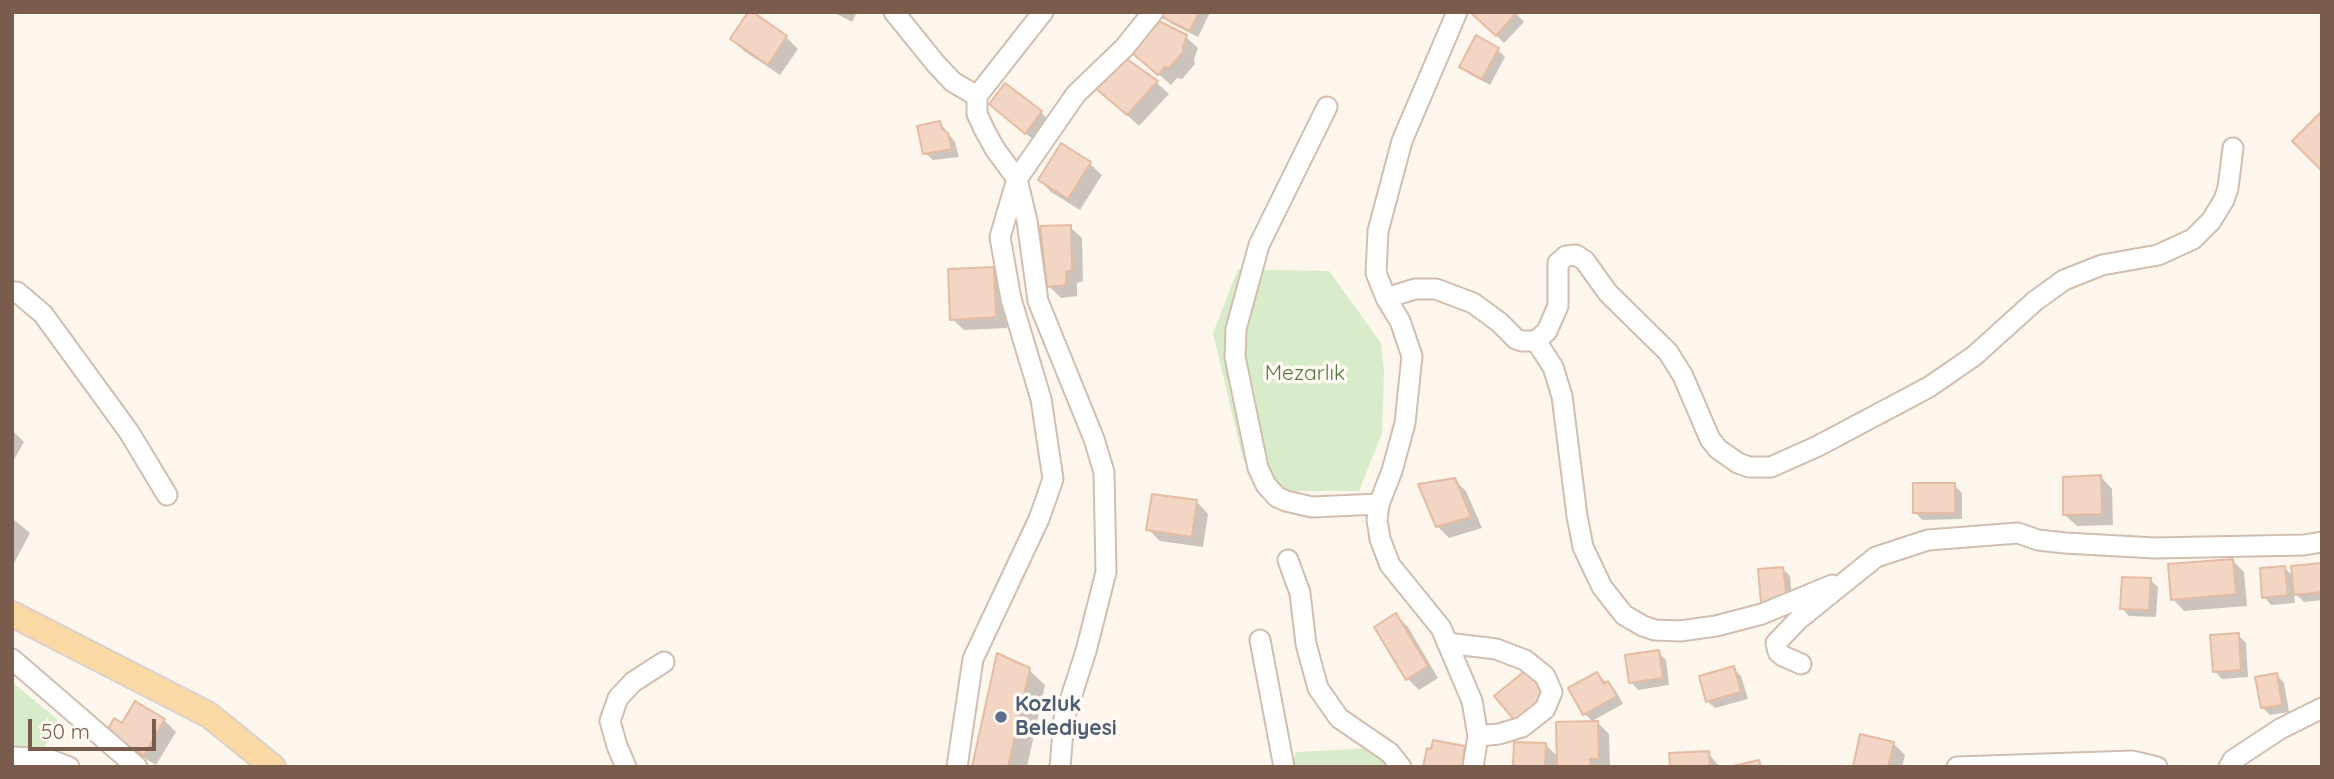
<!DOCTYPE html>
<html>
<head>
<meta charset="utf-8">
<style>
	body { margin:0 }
	#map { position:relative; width:2334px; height:779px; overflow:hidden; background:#fdf6ec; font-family:Quicksand,sans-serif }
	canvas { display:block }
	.frame { position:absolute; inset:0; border:14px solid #7a5c4d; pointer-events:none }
	.scale { position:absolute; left:28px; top:719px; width:128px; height:32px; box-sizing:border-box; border:4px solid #7a5c4d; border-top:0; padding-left:9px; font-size:21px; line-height:24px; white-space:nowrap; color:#7a5c4d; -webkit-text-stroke:5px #fffaf3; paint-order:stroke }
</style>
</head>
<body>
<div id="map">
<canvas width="2334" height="779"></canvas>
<div class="frame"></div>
<div class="scale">50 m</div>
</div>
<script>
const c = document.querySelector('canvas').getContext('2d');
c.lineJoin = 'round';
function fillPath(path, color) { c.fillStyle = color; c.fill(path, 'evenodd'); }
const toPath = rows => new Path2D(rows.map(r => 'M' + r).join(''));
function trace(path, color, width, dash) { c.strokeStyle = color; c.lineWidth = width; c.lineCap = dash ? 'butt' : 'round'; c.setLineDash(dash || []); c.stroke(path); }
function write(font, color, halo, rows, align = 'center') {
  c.font = font + ' Quicksand,sans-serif'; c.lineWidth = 7; c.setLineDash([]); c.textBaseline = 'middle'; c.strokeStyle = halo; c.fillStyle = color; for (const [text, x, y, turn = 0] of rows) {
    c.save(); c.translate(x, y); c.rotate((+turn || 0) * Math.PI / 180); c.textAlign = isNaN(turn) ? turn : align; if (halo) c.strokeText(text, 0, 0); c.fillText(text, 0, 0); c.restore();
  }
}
const green = toPath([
	[1238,269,1329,271,1381,343,1384,370,1382,433,1359,491,1269,491,1254,478,1243,459,1213,333],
	[12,682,57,719,43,752,12,751],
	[1373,748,1391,767,1291,767,1296,752]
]);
const shadow = toPath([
	[833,12,857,12,852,22],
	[1166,12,1210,12,1198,37,1172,24,1164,17],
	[1515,12,1524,22,1504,43,1474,13],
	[750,13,786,37,798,49,780,75,744,51,732,39],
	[1186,37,1198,48,1194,59,1195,64,1182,79,1177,78,1171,85,1134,53],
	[1498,50,1505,57,1490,85,1469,74,1461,66],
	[1125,59,1157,83,1169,94,1139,126,1097,88],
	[998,111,1041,112,1048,120,1034,140],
	[940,123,955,142,959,157,933,160,925,153],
	[1061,146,1090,164,1102,175,1080,210,1051,192,1040,180],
	[1070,227,1082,238,1083,281,1077,283,1077,296,1061,298,1049,286],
	[993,268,1005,280,1007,328,964,330,952,319],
	[12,430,24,442,12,463],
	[2101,477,2112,489,2113,525,2077,526,2065,515],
	[1454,480,1466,491,1482,528,1449,538,1437,526],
	[1954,485,1962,493,1962,519,1922,520,1915,512],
	[1197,502,1208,514,1203,547,1160,541,1148,529],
	[12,518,30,533,12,567],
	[2233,561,2244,572,2247,606,2184,611,2173,599],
	[2322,565,2322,600,2304,602,2294,592,2295,603,2271,605,2264,597,2285,568,2294,577],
	[1783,569,1790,576,1793,607,1771,610,1763,602],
	[2150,580,2158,587,2156,617,2129,616,2122,608],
	[1396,615,1408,627,1438,678,1419,690,1407,678],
	[2238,635,2246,643,2248,677,2222,679,2215,671],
	[1658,652,1666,660,1669,685,1638,690,1631,682],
	[1733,668,1741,676,1748,699,1715,708,1707,701],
	[1029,670,1045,685,1027,767,974,767],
	[1597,674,1616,691,1623,704,1592,721,1585,714],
	[2277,675,2284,683,2289,712,2270,715,2262,707],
	[164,720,176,732,156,765,120,744,122,725],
	[1597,722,1609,734,1610,767,1515,767,1545,744,1559,758],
	[1893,743,1905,755,1902,767,1854,767],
	[1708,753,1720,767,1671,767]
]);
const building = toPath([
	[748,12,753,12,787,36,768,65,730,39,748,12],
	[1164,12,1199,12,1190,31,1162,17,1164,12],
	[1517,12,1496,36,1471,13,1472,12,1517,12],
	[1157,20,1187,35,1183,47,1184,51,1169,68,1165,67,1158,75,1132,53,1157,20],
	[1476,35,1499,48,1482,79,1459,67,1476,35],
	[1124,57,1158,81,1127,115,1095,88,1124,57],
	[1005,83,1042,111,1025,134,989,104,1005,83],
	[2320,113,2322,115,2322,171,2292,141,2320,113],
	[940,121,942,129,948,133,952,149,923,154,917,126,940,121],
	[1061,143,1091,162,1068,199,1038,180,1061,143],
	[1071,225,1072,270,1066,272,1066,285,1047,287,1040,226,1071,225],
	[994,267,996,317,950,320,948,269,994,267],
	[2101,475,2102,514,2063,515,2063,477,2101,475],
	[1455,478,1471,517,1436,527,1418,484,1455,478],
	[1913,483,1955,483,1955,513,1913,513,1913,483],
	[1152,494,1197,500,1192,537,1146,530,1152,494],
	[2233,559,2236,594,2171,600,2168,564,2233,559],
	[2322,563,2322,592,2294,595,2291,566,2322,563],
	[2285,566,2288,595,2262,598,2260,568,2285,566],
	[1783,567,1787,600,1761,603,1758,569,1783,567],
	[2122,577,2151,578,2149,610,2120,609,2122,577],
	[1396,613,1428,666,1406,680,1374,627,1396,613],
	[2239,633,2241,670,2213,672,2210,635,2239,633],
	[1659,650,1663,678,1629,683,1625,655,1659,650],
	[997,653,1030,668,1008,767,972,767,997,653],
	[1734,666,1741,692,1706,702,1699,676,1734,666],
	[1526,670,1548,696,1516,722,1494,696,1526,670],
	[1597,672,1604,684,1608,681,1617,696,1583,715,1568,688,1597,672],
	[2277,673,2282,705,2261,708,2255,677,2277,673],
	[135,701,165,719,144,755,106,733,114,718,122,723,135,701],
	[1598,721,1599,759,1590,759,1591,767,1557,767,1556,722,1598,721],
	[1860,734,1894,742,1888,767,1853,767,1860,734],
	[1433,740,1465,746,1463,759,1468,760,1467,767,1423,767,1427,748,1431,749,1433,740],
	[1514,742,1546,743,1545,767,1513,767,1514,742],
	[1709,751,1710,767,1670,767,1669,753,1709,751],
	[1759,760,1761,767,1733,767,1733,766,1759,760]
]);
const minor = toPath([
	[894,12,936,64,953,82,977,96],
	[1043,12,977,96,977,114,985,131,995,149,1017,179,1027,221,1038,301,1094,439,1104,472,1106,572,1086,651,1064,719,1060,767],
	[1457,12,1402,141,1378,231,1376,273,1386,298,1400,321,1412,356,1405,423,1392,471,1379,504,1377,520,1380,539,1390,565,1441,628,1472,701,1478,736,1473,767],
	[1327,107,1259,245,1236,329,1235,357,1258,468,1266,485,1277,497,1286,501,1312,507,1379,504],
	[12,292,17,292,43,314,129,432,167,495],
	[1386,298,1415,289,1436,289,1473,303,1499,322,1516,339,1522,341,1536,341,1547,331,1558,306,1558,263,1566,256,1576,255,1585,261,1608,293,1668,352,1683,376,1710,439,1718,449,1738,463,1749,467,1771,467,1818,446,1929,387,1974,356,2035,301,2064,280,2102,265,2158,255,2193,239,2211,221,2224,200,2228,188,2233,148],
	[1536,341,1553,367,1562,396,1577,516,1583,547,1602,587,1624,615,1643,626,1655,630,1680,631,1716,626,1762,614,1832,585],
	[1288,560,1300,593,1306,644,1318,688,1339,718,1390,753,1401,767],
	[1260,640,1284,767],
	[1447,643,1496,649,1525,660,1545,676,1552,692,1545,709,1522,727,1499,734,1478,736],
	[12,659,137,767],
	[1801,664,1783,656,1778,652,1776,643,1799,619,1876,557,1928,540,2018,533,2038,540,2065,543,2155,548,2304,545,2322,542],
	[12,757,48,759,69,767],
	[626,767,617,746,610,721,618,698,633,682,664,662],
	[957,767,973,659,1039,519,1053,479,1041,399,1011,299,1000,237,1017,179,1076,94,1124,48,1153,12],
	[1957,767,2132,761,2157,767],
	[2229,767,2233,760,2280,729,2322,708]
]);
const major = toPath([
	[12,614,209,715,273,767]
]);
const markers = [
	[1001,717,7,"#5c6f8a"]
];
const parkNames = [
	["Mezarlık",1305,374]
];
const serviceNames = [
	["Kozluk",1015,705],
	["Belediyesi",1015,729]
];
fillPath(green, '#d8ecc9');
fillPath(shadow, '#0003');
fillPath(building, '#f3d5c3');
trace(building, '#e6bba3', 2);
trace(minor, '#d1beb0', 23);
trace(major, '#dad1cd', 28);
trace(minor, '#fff', 19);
trace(major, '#fbd9a5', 24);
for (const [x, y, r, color] of markers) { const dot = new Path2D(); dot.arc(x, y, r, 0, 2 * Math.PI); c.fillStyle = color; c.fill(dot); trace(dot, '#fffaf3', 2.5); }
write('21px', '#537a41', '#fffaf3', parkNames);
write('bold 21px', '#4e5e75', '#fffaf3', serviceNames, 'left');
</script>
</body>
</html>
